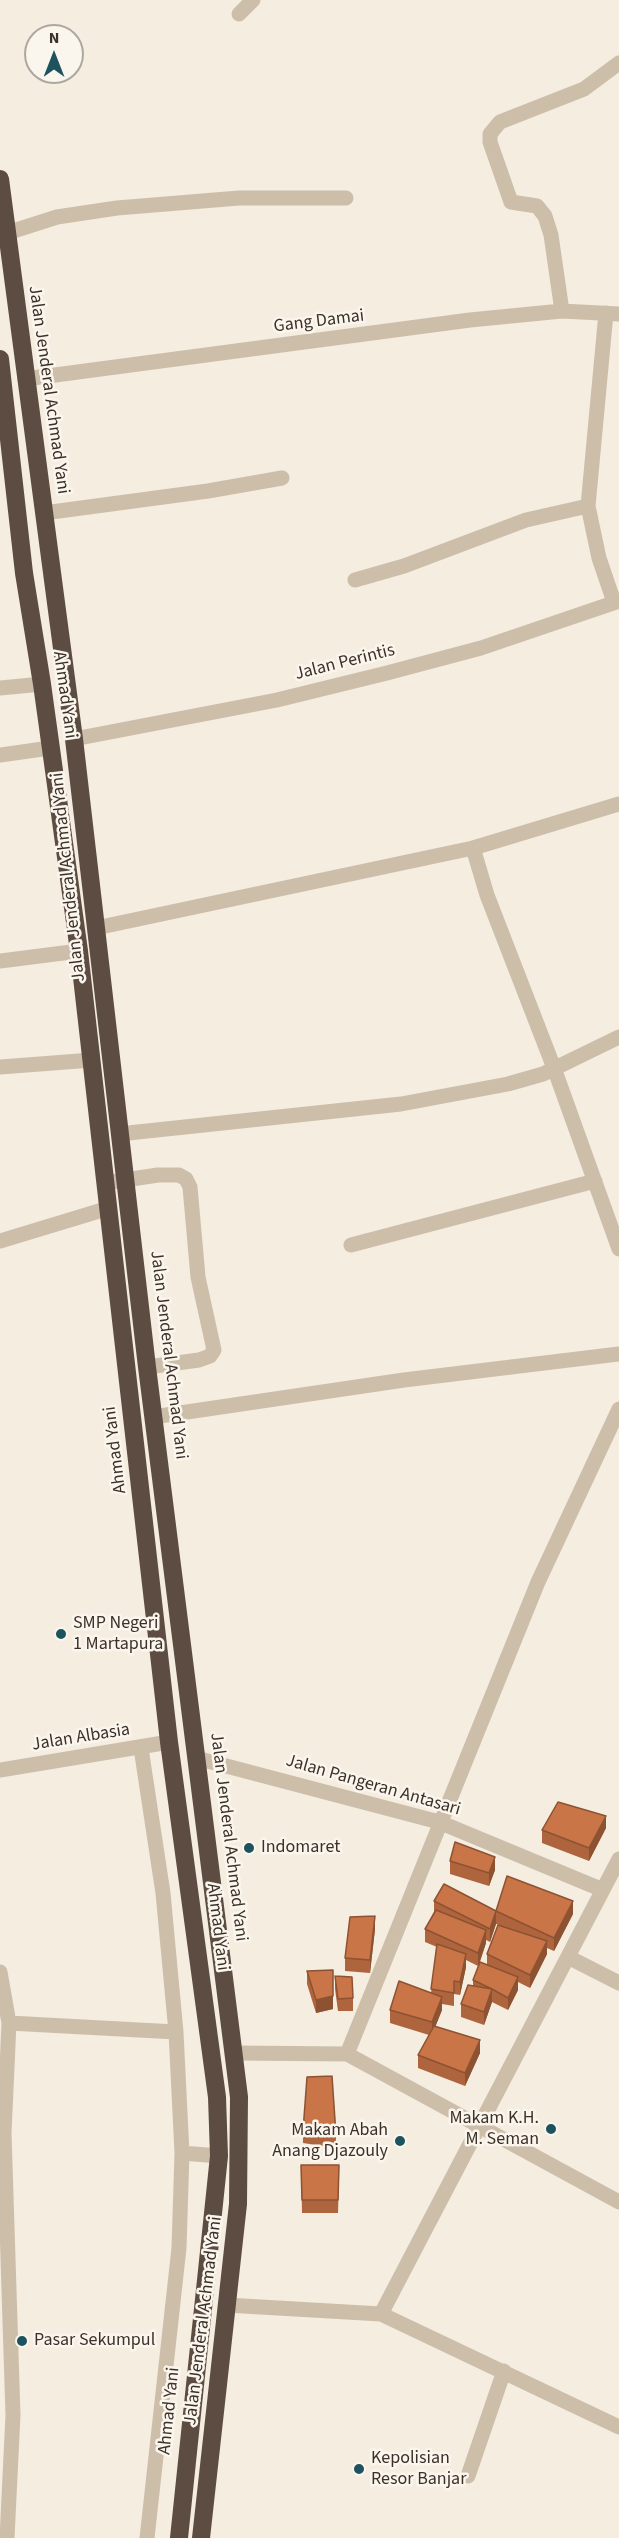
<!DOCTYPE html>
<html>
<head>
<meta charset="utf-8">
<style>
	body { margin:0 }
	#map { position:relative; width:619px; height:2538px; overflow:hidden; background:#f4ede0; font-family:"Source Sans 3",sans-serif }
	canvas { display:block }
	.north { position:absolute; left:24px; top:24px; width:60px; height:60px; box-sizing:border-box; background:#fbf6ed; border:2px solid #aea79f; border-radius:50%; rotate:0deg; font-size:16px; font-weight:700; line-height:24px; text-align:center; color:#3b312a }
	.north::after { content:''; display:block; margin:auto; width:21px; height:27px; background:#1d535e; clip-path:polygon(50% 0,100% 100%,50% 72%,0 100%) }
</style>
</head>
<body>
<div id="map">
<canvas width="619" height="2538"></canvas>
<div class="north">N</div>
</div>
<script>
const c = document.querySelector('canvas').getContext('2d');
c.lineJoin = 'round';
const toPath = rows => new Path2D(rows.map(r => 'M' + r).join(''));
function trace(path, color, width, dash) { c.strokeStyle = color; c.lineWidth = width; c.lineCap = dash ? 'butt' : 'round'; c.setLineDash(dash || []); c.stroke(path); }
function fillPath(path, color) { c.fillStyle = color; c.fill(path, 'evenodd'); }
function write(font, color, halo, rows, align = 'center') {
  c.font = font + ' "Source Sans 3",sans-serif'; c.lineWidth = 5; c.setLineDash([]); c.textBaseline = 'middle'; c.strokeStyle = halo; c.fillStyle = color; for (const [text, x, y, turn = 0] of rows) {
    c.save(); c.translate(x, y); c.rotate((+turn || 0) * Math.PI / 180); c.textAlign = isNaN(turn) ? turn : align; if (halo) c.strokeText(text, 0, 0); c.fillText(text, 0, 0); c.restore();
  }
}
const minor = toPath([
	[239,14,253,0],
	[7,233,57,217,117,208,239,198,346,198],
	[562,311,551,235,545,216,537,206,511,202,490,142,490,134,500,122,584,89,619,63],
	[606,313,588,506,599,558,614,602],
	[25,379,470,320,562,311,619,314],
	[44,513,208,491,282,478],
	[355,580,404,566,526,520,588,506],
	[0,688,42,684],
	[74,739,277,700,387,673,481,648,619,601],
	[0,755,50,748],
	[473,848,487,895,554,1068,619,1249],
	[96,928,473,848,619,804],
	[0,961,79,951],
	[0,1067,92,1060],
	[119,1134,401,1104,508,1084,543,1074,619,1037],
	[105,1183,158,1175,179,1175,186,1179,190,1187,198,1277,214,1350,210,1356,199,1360,147,1367],
	[0,1241,109,1208],
	[351,1245,595,1181],
	[619,1409,538,1582,347,2054,619,2202],
	[153,1417,404,1380,619,1354],
	[141,1748,163,1893,176,2032,182,2153,179,2248,147,2538],
	[196,1758,439,1822,603,1890],
	[0,1770,169,1742],
	[568,1957,619,1983],
	[0,1972,9,2023,4,2133,0,2134],
	[9,2023,176,2032],
	[235,2053,347,2054],
	[4,2133,13,2415,7,2538],
	[182,2153,219,2156],
	[226,2305,381,2314,619,2427],
	[381,2314,619,1859],
	[468,2476,504,2371]
]);
const highway = toPath([
	[0,179,74,739,147,1367,239,2097,238,2204,201,2538],
	[0,359,24,573,42,684,79,951,169,1742,217,2097,219,2156,179,2538]
]);
const wall = toPath([
	[606,1828,589,1861,542,1843,542,1830],
	[450,1861,495,1870,489,1886,450,1874],
	[434,1901,496,1911,573,1914,554,1951,547,1948,547,1954,530,1988,518,1982,518,1990,508,2010,492,2002,484,2025,461,2017,461,2004,473,1986,473,1980,478,1966,466,1960,466,1967,460,1995,454,1994,454,2006,442,2004,442,2010,435,2027,480,2053,465,2086,418,2068,418,2055,429,2035,390,2023,390,2010,431,1993,437,1947,425,1942,425,1929,434,1912],
	[496,1924,499,1925,487,1954,487,1965,479,1965,486,1943,486,1940,490,1942],
	[375,1929,370,1973,345,1971,345,1958],
	[307,1971,333,2009,316,2013,307,1984],
	[335,1976,353,1998,353,2011,338,2011,335,1989],
	[303,2131,336,2135,336,2148,303,2143],
	[301,2165,339,2178,338,2213,302,2213]
]);
const shadedWall = toPath([
	[606,1816,606,1828,589,1861,589,1848],
	[495,1857,495,1870,489,1886,489,1873],
	[573,1901,573,1914,554,1951,554,1938],
	[496,1911,496,1924,490,1942,490,1929],
	[375,1916,375,1929,370,1973,370,1960],
	[486,1930,486,1943,478,1966,478,1953],
	[547,1941,547,1954,530,1988,530,1975],
	[466,1954,466,1967,460,1995,460,1982],
	[333,1970,333,2009,316,2013,316,2000],
	[518,1977,518,1990,508,2010,508,1998],
	[492,1989,492,2002,484,2025,484,2012],
	[442,1997,442,2010,432,2035,432,2022],
	[480,2040,480,2053,465,2086,465,2073]
]);
const building = toPath([
	[558,1802,606,1816,589,1848,542,1830,558,1802],
	[455,1842,495,1857,489,1873,450,1861,455,1842],
	[507,1876,573,1901,554,1938,496,1911,507,1876],
	[444,1884,496,1911,490,1929,434,1901,444,1884],
	[436,1910,486,1930,478,1953,425,1929,436,1910],
	[375,1916,370,1960,345,1958,350,1917,375,1916],
	[498,1925,547,1941,530,1975,487,1954,498,1925],
	[437,1944,466,1954,460,1982,454,1981,454,1993,431,1989,437,1944],
	[480,1962,518,1977,508,1998,492,1989,484,2012,461,2004,468,1985,492,1989,473,1980,480,1962],
	[333,1970,333,1996,316,2000,307,1971,333,1970],
	[335,1976,352,1977,353,1998,338,1999,335,1976],
	[399,1981,442,1997,432,2022,390,2010,399,1981],
	[434,2026,480,2040,465,2073,418,2055,434,2026],
	[332,2076,336,2135,303,2131,307,2077,332,2076],
	[301,2165,339,2165,338,2200,302,2200,301,2165]
]);
const markers = [
	[61,1634,6,"#1d535e"],
	[249,1848,6,"#1d535e"],
	[551,2129,6,"#1d535e"],
	[400,2141,6,"#1d535e"],
	[22,2341,6,"#1d535e"],
	[359,2469,6,"#1d535e"]
];
const streetNames = [
	["Gang Damai",319,322,-7],
	["Jalan Jenderal Achmad Yani",48,390,82],
	["Jalan Perintis",345,663,-14],
	["Ahmad Yani",64,695,82],
	["Jalan Jenderal Achmad Yani",69,877,-96],
	["Jalan Jenderal Achmad Yani",168,1355,83],
	["Ahmad Yani",116,1450,-97],
	["Jalan Albasia",81,1738,-9],
	["Jalan Pangeran Antasari",373,1786,16],
	["Jalan Jenderal Achmad Yani",228,1837,83],
	["Ahmad Yani",217,1927,83],
	["Jalan Jenderal Achmad Yani",204,2321,-83],
	["Ahmad Yani",170,2411,-84]
];
const poiNames = [
	["SMP Negeri",73,1624],
	["1 Martapura",73,1645],
	["Indomaret",261,1848],
	["Makam K.H.",539,2119,"right"],
	["M. Seman",539,2140,"right"],
	["Makam Abah",388,2131,"right"],
	["Anang Djazouly",388,2152,"right"],
	["Pasar Sekumpul",34,2341],
	["Kepolisian",371,2459],
	["Resor Banjar",371,2480]
];
trace(minor, '#cdbeaa', 15);
trace(highway, '#5c4c41', 18);
fillPath(wall, '#ae653d');
fillPath(shadedWall, '#8d5232');
fillPath(building, '#ca7547');
trace(building, '#8d5232', 1.5);
for (const [x, y, r, color] of markers) { const dot = new Path2D(); dot.arc(x, y, r, 0, 2 * Math.PI); c.fillStyle = color; c.fill(dot); trace(dot, '#fbf6ed', 2); }
write('18px', '#3b312a', '#fbf6ed', streetNames);
write('18px', '#3b312a', '#fbf6ed', poiNames, 'left');
</script>
</body>
</html>
